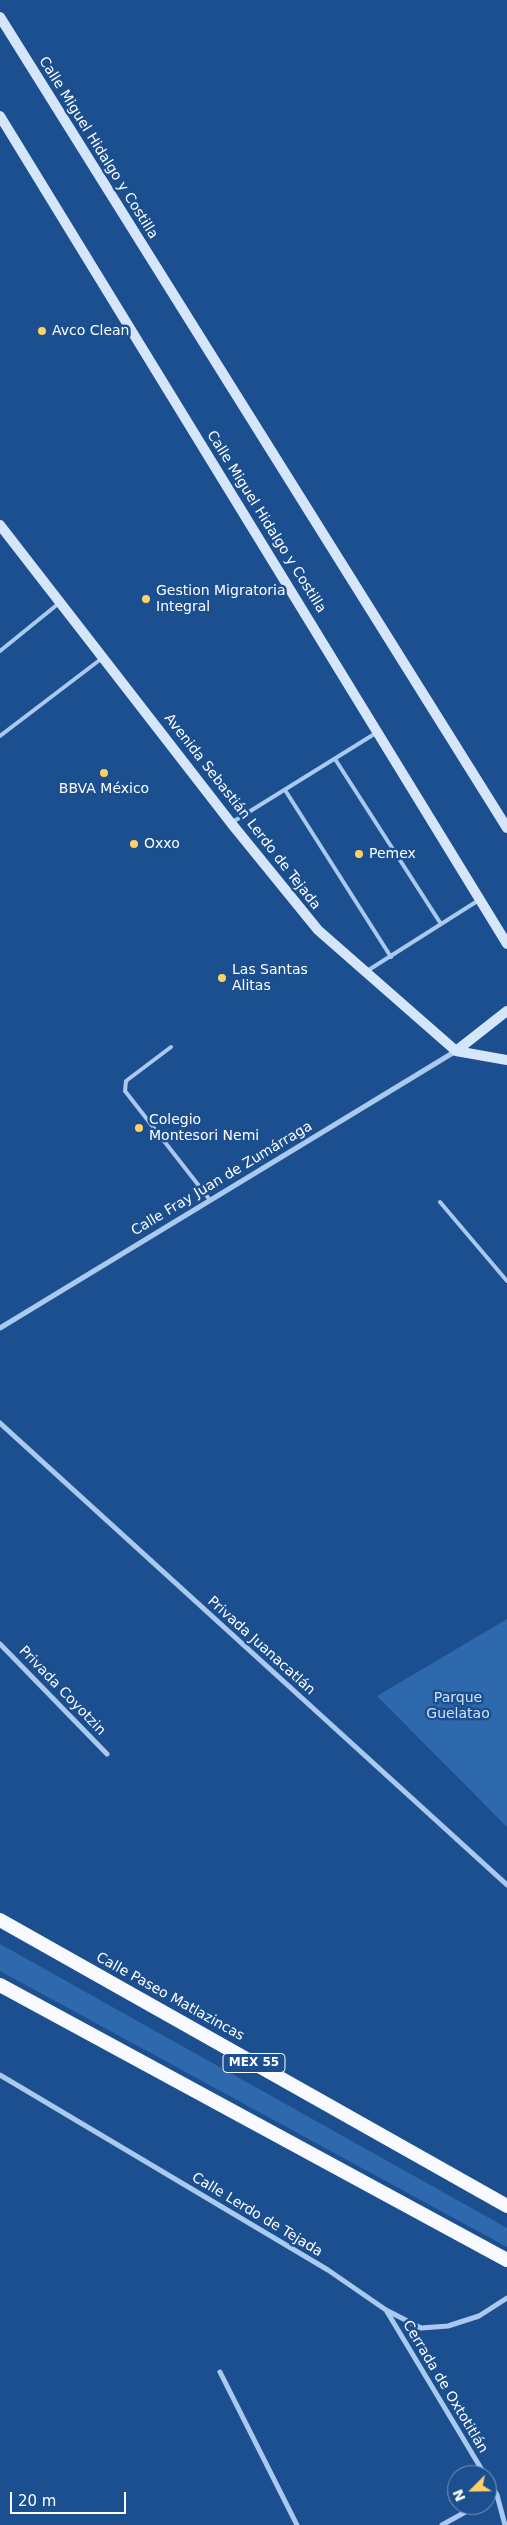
<!DOCTYPE html>
<html>
<head>
<meta charset="utf-8">
<style>
	body { margin:0 }
	#map { position:relative; width:507px; height:2525px; overflow:hidden; background:#1b4f8f; font-family:"DejaVu Sans",sans-serif }
	canvas { display:block }
	.north { position:absolute; left:447px; top:2465px; width:50px; height:50px; box-sizing:border-box; background:#1b4f8f; border:1px solid #7695bc; border-radius:50%; rotate:247deg; font-size:14px; font-weight:700; line-height:20px; text-align:center; color:#fff }
	.north::after { content:''; display:block; margin:auto; width:18px; height:22px; background:#ffd166; clip-path:polygon(50% 0,100% 100%,50% 72%,0 100%) }
	.scale { position:absolute; left:10px; top:2492px; width:116px; height:22px; box-sizing:border-box; border:2px solid #fff; border-top:0; padding-left:6px; font-size:15px; line-height:18px; white-space:nowrap; color:#fff; -webkit-text-stroke:4px #1b4f8f; paint-order:stroke }
</style>
</head>
<body>
<div id="map">
<canvas width="507" height="2525"></canvas>
<div class="north">N</div>
<div class="scale">20 m</div>
</div>
<script>
const c = document.querySelector('canvas').getContext('2d');
c.lineJoin = 'round';
function fillPath(path, color) { c.fillStyle = color; c.fill(path, 'evenodd'); }
const toPath = rows => new Path2D(rows.map(r => 'M' + r).join(''));
function trace(path, color, width, dash) { c.strokeStyle = color; c.lineWidth = width; c.lineCap = dash ? 'butt' : 'round'; c.setLineDash(dash || []); c.stroke(path); }
function write(font, color, halo, rows, align = 'center') {
  c.font = font + ' "DejaVu Sans",sans-serif'; c.lineWidth = 5; c.setLineDash([]); c.textBaseline = 'middle'; c.strokeStyle = halo; c.fillStyle = color; for (const [text, x, y, turn = 0] of rows) {
    c.save(); c.translate(x, y); c.rotate((+turn || 0) * Math.PI / 180); c.textAlign = isNaN(turn) ? turn : align; if (halo) c.strokeText(text, 0, 0); c.fillText(text, 0, 0); c.restore();
  }
}
const green = toPath([
	[507,1619,507,1827,377,1696],
	[0,1944,507,2228,507,2247,0,1971]
]);
const service = toPath([
	[0,651,58,604],
	[0,736,101,659],
	[335,759,441,924],
	[285,790,391,957],
	[231,823,376,733],
	[367,971,479,900],
	[171,1047,126,1081,125,1091,210,1200],
	[440,1202,507,1281]
]);
const minor = toPath([
	[0,1328,456,1051],
	[0,1423,507,1885],
	[0,1644,107,1754],
	[0,2075,328,2270,386,2310,421,2328,448,2326,479,2316,507,2298],
	[386,2310,485,2475],
	[220,2372,297,2525],
	[487,2478,497,2495,505,2525],
	[487,2500,497,2495],
	[442,2525,478,2505]
]);
const secondary = toPath([
	[0,17,507,828],
	[0,116,507,944],
	[0,525,231,823,318,930,456,1051,507,1060],
	[456,1051,507,1011]
]);
const trunk = toPath([
	[0,1920,507,2206],
	[0,1985,507,2260]
]);
const markers = [
	[42,331,5,"#ffd166"],
	[146,599,5,"#ffd166"],
	[104,773,5,"#ffd166"],
	[134,844,5,"#ffd166"],
	[359,854,5,"#ffd166"],
	[222,978,5,"#ffd166"],
	[139,1128,5,"#ffd166"]
];
const shields = [
	[254,2063,62]
];
const shieldNames = [
	["MEX 55",254,2063]
];
const streetNames = [
	["Calle Miguel Hidalgo y Costilla",98,148,58],
	["Calle Miguel Hidalgo y Costilla",266,522,58],
	["Avenida Sebastián Lerdo de Tejada",242,812,52],
	["Calle Fray Juan de Zumárraga",222,1179,-31],
	["Privada Juanacatlán",261,1646,42],
	["Privada Coyotzin",62,1691,46],
	["Calle Paseo Matlazincas",170,1997,29],
	["Calle Lerdo de Tejada",257,2215,31],
	["Cerrada de Oxtotitlán",445,2387,59]
];
const poiNames = [
	["Avco Clean",52,331],
	["Gestion Migratoria",156,591],
	["Integral",156,607],
	["BBVA México",104,789,"center"],
	["Oxxo",144,844],
	["Pemex",369,854],
	["Las Santas",232,970],
	["Alitas",232,986],
	["Colegio",149,1120],
	["Montesori Nemi",149,1136]
];
const parkNames = [
	["Parque",458,1698],
	["Guelatao",458,1714]
];
fillPath(green, '#2e69ad');
trace(service, '#a9c9ee', 4);
trace(minor, '#a9c9ee', 5);
trace(secondary, '#d6e6fa', 10);
trace(trunk, '#f8faff', 14);
for (const [x, y, r, color] of markers) { const dot = new Path2D(); dot.arc(x, y, r, 0, 2 * Math.PI); c.fillStyle = color; c.fill(dot); trace(dot, '#1b4f8f', 2); }
for (const [x, y, w] of shields) { const box = new Path2D(); box.roundRect(x - w / 2, y - 9.5, w, 19, 4); c.fillStyle = '#1b4f8f'; c.fill(box); trace(box, '#fff', 1); }
write('bold 12px', '#fff', null, shieldNames);
write('14px', '#fff', '#1b4f8f', streetNames);
write('14px', '#fff', '#1b4f8f', poiNames, 'left');
write('14px', '#cfe3fa', '#1b4f8f', parkNames);
</script>
</body>
</html>
